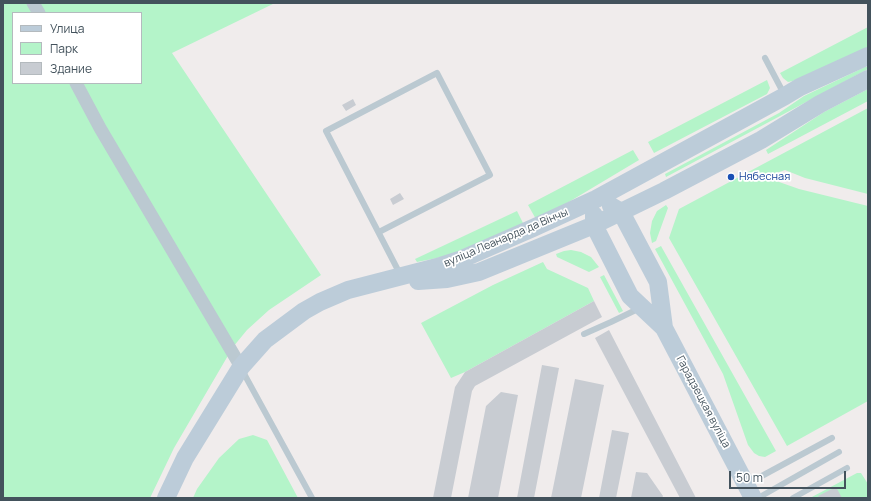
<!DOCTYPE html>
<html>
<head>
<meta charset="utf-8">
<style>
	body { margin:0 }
	#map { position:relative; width:871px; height:501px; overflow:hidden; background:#f0ecec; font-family:Manrope,sans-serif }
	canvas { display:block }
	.frame { position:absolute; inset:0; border:4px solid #43525c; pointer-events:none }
	.legend { position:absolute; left:12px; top:12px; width:130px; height:72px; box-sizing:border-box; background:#fff; border:1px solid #b4babe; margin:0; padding:5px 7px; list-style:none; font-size:12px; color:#43525c }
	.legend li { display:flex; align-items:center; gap:8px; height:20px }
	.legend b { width:20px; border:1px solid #b4babe }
	.scale { position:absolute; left:729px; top:471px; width:117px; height:18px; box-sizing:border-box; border:2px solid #43525c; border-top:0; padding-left:5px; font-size:12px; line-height:14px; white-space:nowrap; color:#43525c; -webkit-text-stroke:3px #fff; paint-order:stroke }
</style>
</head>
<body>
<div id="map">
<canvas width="871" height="501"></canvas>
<div class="frame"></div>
<ul class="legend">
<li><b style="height:5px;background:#bcccd9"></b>Улица</li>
<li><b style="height:11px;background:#b4f4c9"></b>Парк</li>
<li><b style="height:11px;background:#c8ccd2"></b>Здание</li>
</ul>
<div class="scale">50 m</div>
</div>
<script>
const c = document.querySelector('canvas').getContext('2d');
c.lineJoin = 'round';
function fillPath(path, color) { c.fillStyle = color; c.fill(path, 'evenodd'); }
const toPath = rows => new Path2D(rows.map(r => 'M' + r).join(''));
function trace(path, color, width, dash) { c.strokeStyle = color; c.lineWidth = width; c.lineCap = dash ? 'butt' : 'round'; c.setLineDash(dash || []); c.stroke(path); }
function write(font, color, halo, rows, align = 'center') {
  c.font = font + ' Manrope,sans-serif'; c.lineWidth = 3.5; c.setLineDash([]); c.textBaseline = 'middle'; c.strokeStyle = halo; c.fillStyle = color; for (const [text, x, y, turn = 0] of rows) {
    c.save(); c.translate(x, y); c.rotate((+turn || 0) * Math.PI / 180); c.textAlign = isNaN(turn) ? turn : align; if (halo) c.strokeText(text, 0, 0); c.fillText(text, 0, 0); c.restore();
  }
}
const green = toPath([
	[3,3,275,3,172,53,321,275,269,310,247,330,233,347,174,448,150,498,3,498],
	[13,13,141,13,141,83,13,83],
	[868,27,868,47,793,81,788,82,783,78,780,73],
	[865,67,867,67,868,69,666,177,665,174,779,113,804,96],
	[767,80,770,88,767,94,654,153,648,142],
	[868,89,868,101,768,154,766,150,824,112],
	[868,108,868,194,805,178,785,170,765,177,799,189,868,206,868,401,787,446,669,238,679,209],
	[633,150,639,160,537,221,528,205],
	[666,205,668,208,656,241,652,243,650,233,652,221,657,211],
	[517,211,525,227,447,256,417,262,415,259],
	[661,246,776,451,765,457,759,456,754,453,748,445,723,374,655,249],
	[571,250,581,252,591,257,599,267,589,272,557,257,556,254,564,251],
	[543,262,547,269,588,288,594,301,465,372,451,378,421,323,493,285],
	[604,275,623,311,619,313,600,277],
	[253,435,267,440,298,498,193,498,197,489,219,458,239,439],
	[857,473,861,473,868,484,868,498,810,498]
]);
const building = toPath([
	[353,99,356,105,346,111,342,105],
	[400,193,404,199,393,205,390,199],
	[594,301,602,317,475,386,472,391,451,498,433,498,455,387,465,372],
	[609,330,696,498,680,498,595,338],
	[542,365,559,368,534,498,517,498],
	[575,379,604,385,581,498,551,498],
	[501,392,518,395,498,498,468,498,486,406],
	[612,430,629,433,616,498,599,498],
	[636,472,647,473,663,496,662,498,631,498],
	[836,487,842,498,820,498,818,496]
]);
const lane = toPath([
	[765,58,784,94],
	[379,232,490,175,437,73,326,131,400,274],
	[584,334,611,322,640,308],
	[242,370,312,498],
	[747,484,832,438],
	[758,498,839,452],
	[793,498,847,468]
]);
const street = toPath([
	[33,3,39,13],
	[76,83,100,128,241,367]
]);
const secondary = toPath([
	[611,206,621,212,658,282,664,328,753,498],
	[594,215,594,225,630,296,664,328],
	[418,281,447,279,479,272,594,225,664,191,761,140,820,104,868,79],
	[166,498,185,458,241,367,265,340,304,311,320,302,348,290,437,267,462,259,533,228,596,199,785,96,800,87,868,56]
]);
const markers = [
	[731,177,4,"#1a4fb4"]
];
const transitNames = [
	["Нябесная",739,177]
];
const streetNames = [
	["вуліца Леанарда да Вінчы",506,238,-23],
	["Гарадзецкая вуліца",703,402,62]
];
fillPath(green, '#b4f4c9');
fillPath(building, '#c8ccd2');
trace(lane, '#bbc9d1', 6);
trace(street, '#bbc9d1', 13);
trace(secondary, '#bcccd9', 18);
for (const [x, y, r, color] of markers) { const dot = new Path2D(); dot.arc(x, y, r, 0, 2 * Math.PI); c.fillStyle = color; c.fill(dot); trace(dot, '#fff', 1.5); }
write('11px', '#164399', '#fff', transitNames, 'left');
write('11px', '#43525c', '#fff', streetNames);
</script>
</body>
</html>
